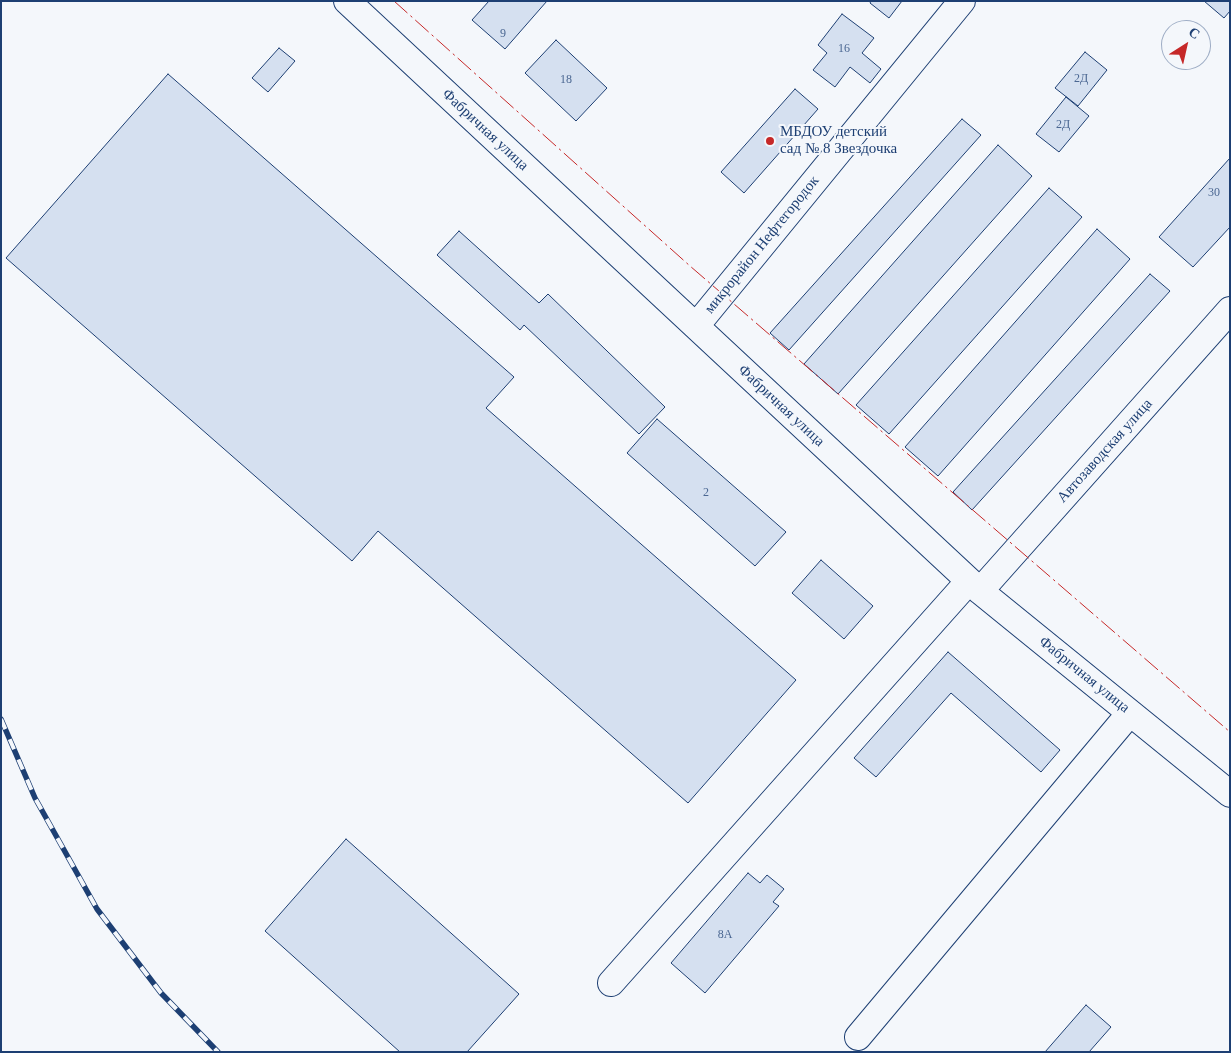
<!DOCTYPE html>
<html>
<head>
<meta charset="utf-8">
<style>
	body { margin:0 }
	#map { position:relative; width:1231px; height:1053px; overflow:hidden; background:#f4f7fb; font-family:"Times New Roman",serif }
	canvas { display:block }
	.frame { position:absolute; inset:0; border:2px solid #1d3f73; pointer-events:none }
	.north { position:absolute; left:1161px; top:20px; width:50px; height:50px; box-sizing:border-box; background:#f4f7fb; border:1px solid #9eadc5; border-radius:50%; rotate:35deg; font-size:14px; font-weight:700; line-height:20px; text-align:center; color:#1d3f73 }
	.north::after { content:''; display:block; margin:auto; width:18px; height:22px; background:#c62828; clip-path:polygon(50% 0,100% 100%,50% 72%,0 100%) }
</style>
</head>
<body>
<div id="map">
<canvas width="1231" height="1053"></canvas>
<div class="frame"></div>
<div class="north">С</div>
</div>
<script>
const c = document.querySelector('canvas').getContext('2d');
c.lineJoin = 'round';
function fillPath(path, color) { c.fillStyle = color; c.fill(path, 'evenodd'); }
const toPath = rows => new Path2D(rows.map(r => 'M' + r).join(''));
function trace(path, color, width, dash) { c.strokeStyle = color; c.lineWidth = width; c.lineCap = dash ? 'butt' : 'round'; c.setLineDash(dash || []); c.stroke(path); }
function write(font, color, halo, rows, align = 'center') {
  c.font = font + ' "Times New Roman",serif'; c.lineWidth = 4; c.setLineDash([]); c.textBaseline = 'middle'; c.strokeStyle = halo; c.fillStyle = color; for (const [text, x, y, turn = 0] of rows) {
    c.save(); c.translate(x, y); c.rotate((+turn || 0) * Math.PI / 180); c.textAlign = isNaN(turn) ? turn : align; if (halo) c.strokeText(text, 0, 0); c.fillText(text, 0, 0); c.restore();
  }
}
const building = toPath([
	[489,1,547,1,505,49,472,20,489,1],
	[871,1,902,1,889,18,870,3,871,1],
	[1204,1,1230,1,1230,11,1224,18,1204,1],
	[842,14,874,38,862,53,881,69,870,83,850,67,835,87,813,70,827,53,818,45,842,14],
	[556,40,607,88,576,121,525,73,556,40],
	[279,48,295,61,268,92,252,78,279,48],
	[1085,52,1107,70,1078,106,1055,88,1085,52],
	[168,74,514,377,486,408,796,680,688,803,378,531,352,561,6,258,168,74],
	[795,89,818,109,744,193,721,172,795,89],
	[1066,97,1089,116,1059,152,1036,134,1066,97],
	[962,119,981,135,789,350,770,333,962,119],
	[998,145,1032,176,838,394,804,364,998,145],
	[1230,158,1230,227,1193,267,1159,237,1230,158],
	[1049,188,1082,217,889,434,856,405,1049,188],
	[1097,229,1130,259,938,476,905,447,1097,229],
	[459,231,539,303,548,294,665,407,639,434,524,325,520,330,437,255,459,231],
	[1150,274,1170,291,972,510,953,492,1150,274],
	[657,419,786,532,755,566,627,453,657,419],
	[821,560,873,606,844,639,792,593,821,560],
	[948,652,1060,750,1041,772,951,693,876,777,854,758,948,652],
	[346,839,519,994,467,1052,400,1052,265,931,346,839],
	[748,873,760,883,767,875,784,889,773,902,779,906,705,993,671,963,748,873],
	[1086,1005,1111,1027,1089,1052,1045,1052,1086,1005]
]);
const minor = toPath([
	[347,1,980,591,1230,794],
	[696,326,962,1],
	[980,591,1230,310],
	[611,983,969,581],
	[858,1037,1130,713]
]);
const rail = toPath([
	[1,719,35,798,97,909,161,993,218,1052]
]);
const power = toPath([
	[394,1,690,266,1230,732]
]);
const markers = [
	[770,141,5,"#c62828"]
];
const numberNames = [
	["9",503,34],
	["16",844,49],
	["2Д",1081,79],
	["18",566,80],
	["2Д",1063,125],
	["30",1214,193],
	["2",706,493],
	["8А",725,935]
];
const streetNames = [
	["Фабричная улица",485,130,43],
	["микрорайон Нефтегородок",762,245,-51],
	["Фабричная улица",781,406,43],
	["Автозаводская улица",1105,451,-48],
	["Фабричная улица",1084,675,39]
];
const poiNames = [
	["МБДОУ детский",780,132],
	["сад № 8 Звездочка",780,149]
];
fillPath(building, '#d5e0f0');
trace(building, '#1d3f73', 1);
trace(minor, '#1d3f73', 28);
trace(minor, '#f4f7fb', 26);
trace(rail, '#1d3f73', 5.5);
trace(rail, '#f4f7fb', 4, [11]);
trace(power, '#c62828', 1, [18, 4, 2.5, 4]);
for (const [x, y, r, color] of markers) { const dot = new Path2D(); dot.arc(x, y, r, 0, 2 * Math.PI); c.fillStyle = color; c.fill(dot); trace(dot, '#f4f7fb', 2); }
write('12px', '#4b6792', null, numberNames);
write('15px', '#1d3f73', '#f4f7fb', streetNames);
write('15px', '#1d3f73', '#f4f7fb', poiNames, 'left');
</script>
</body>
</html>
